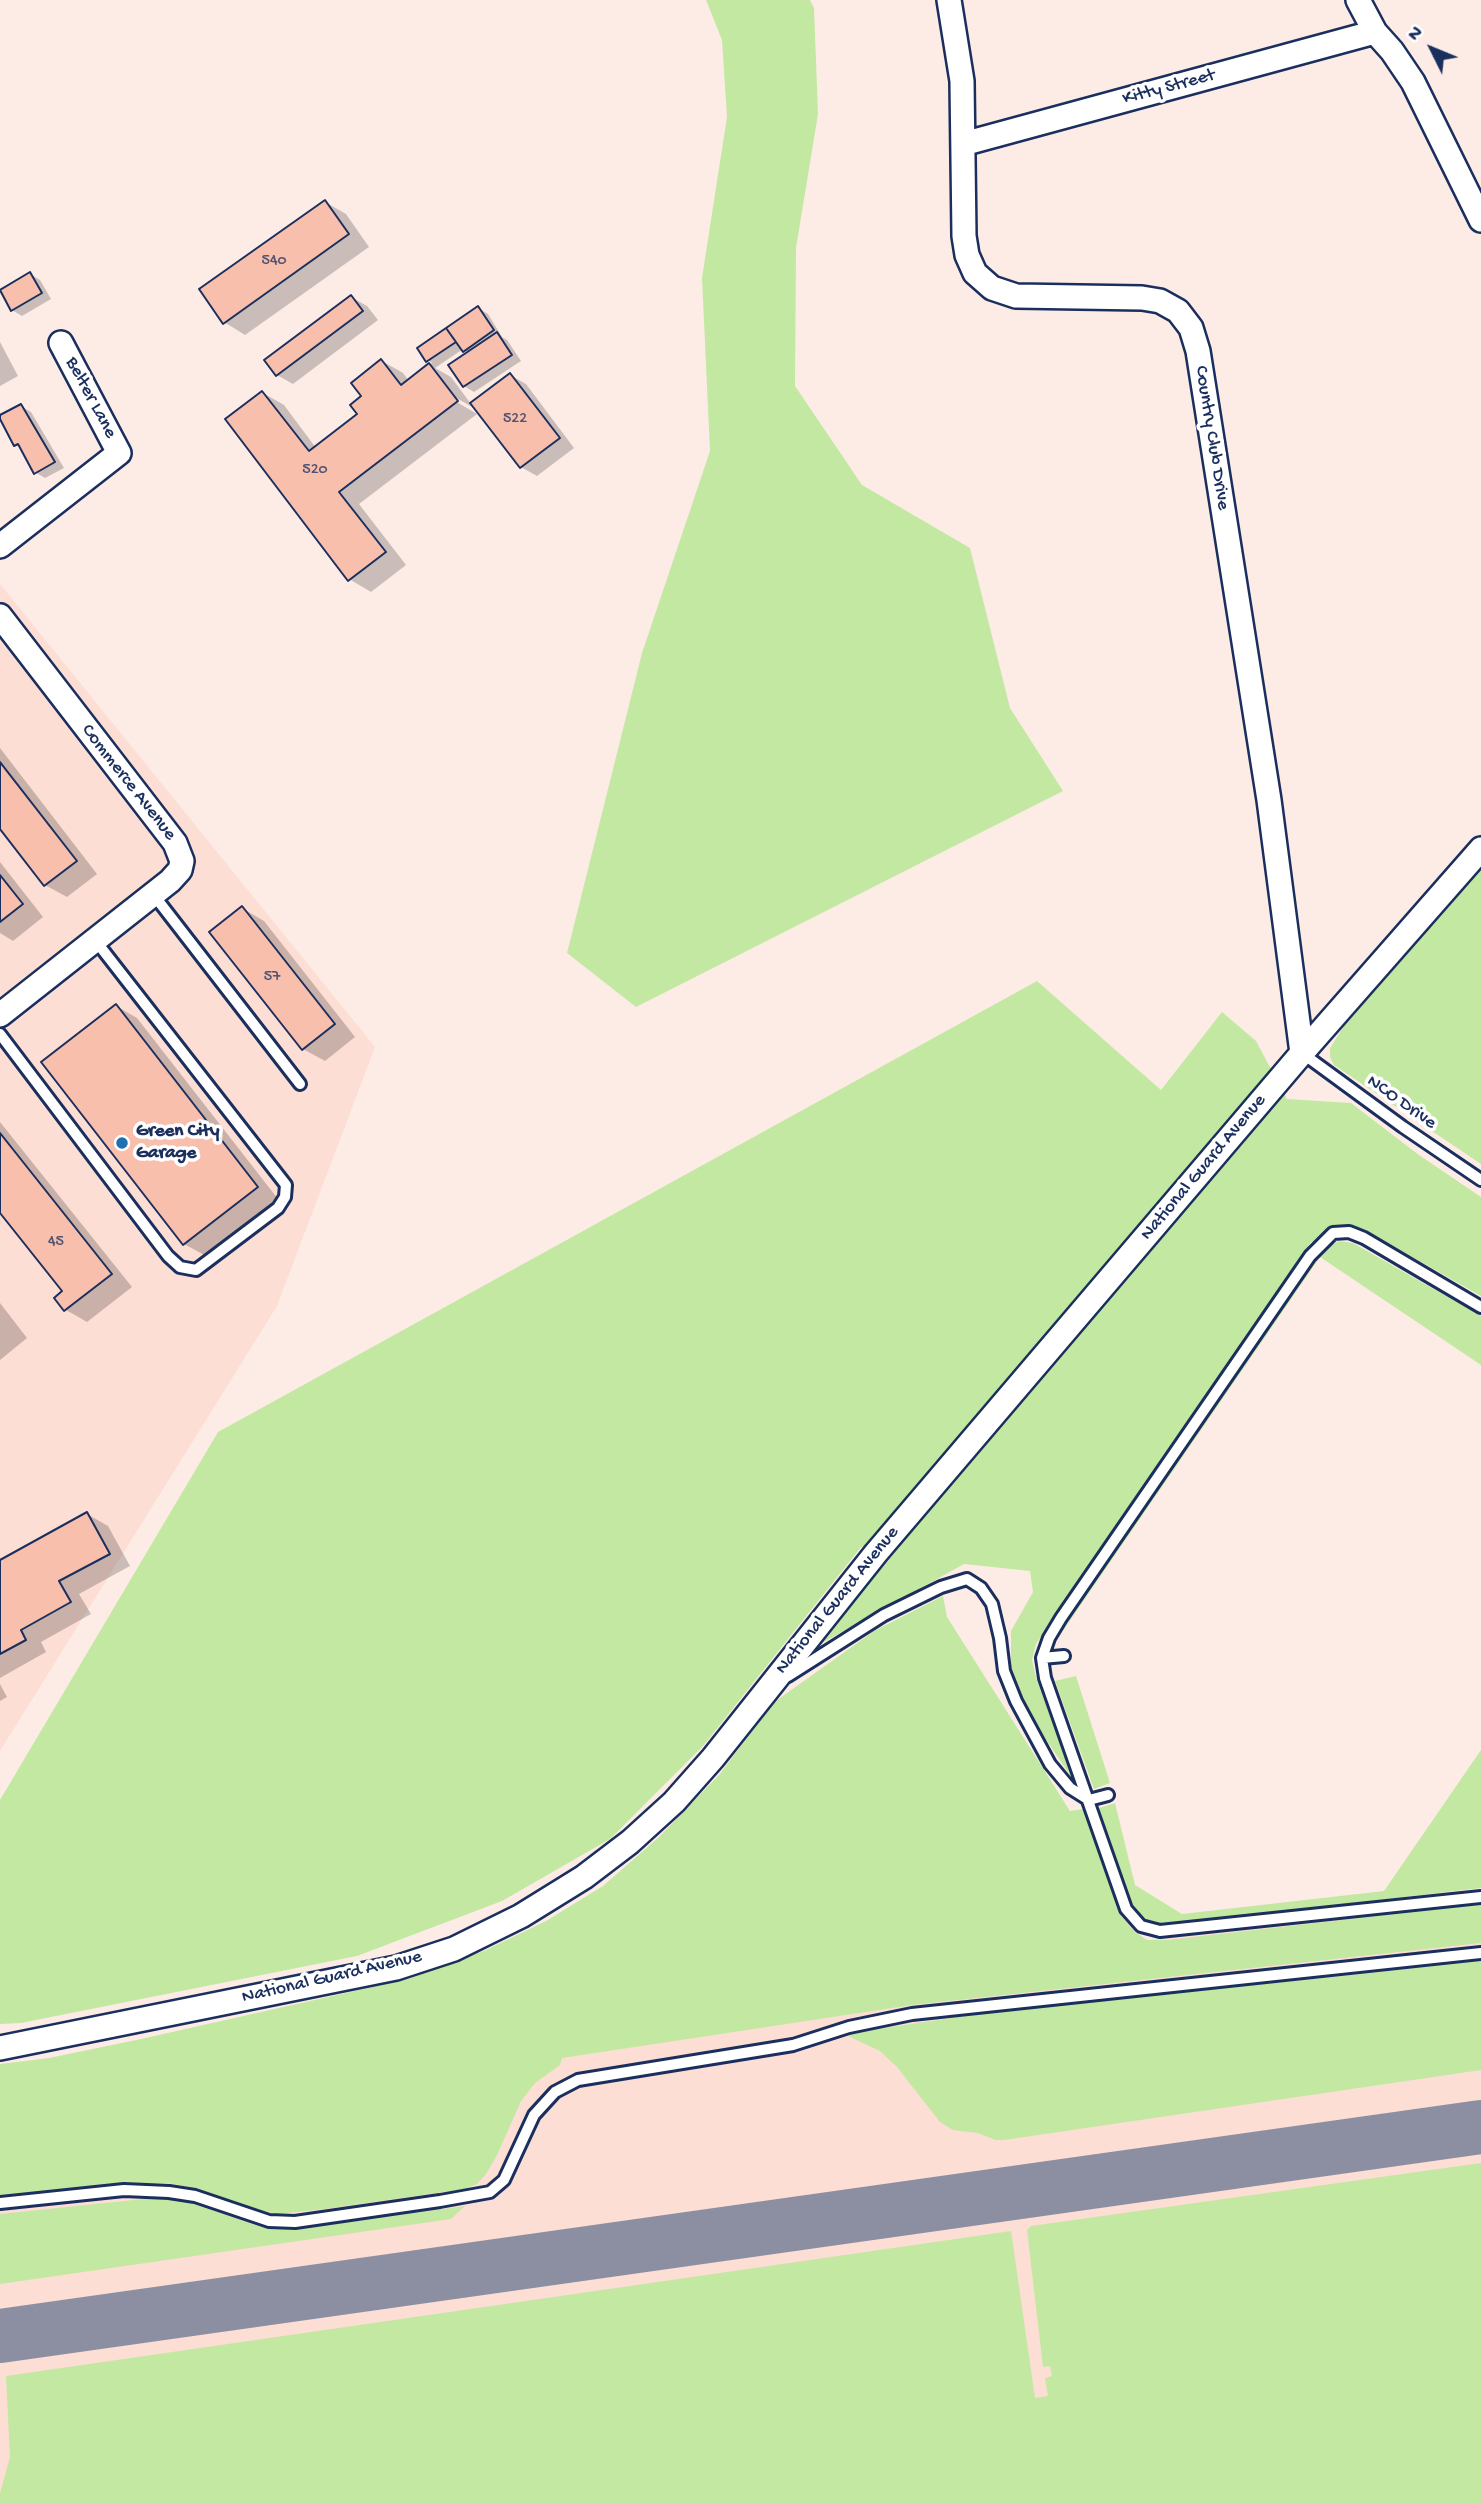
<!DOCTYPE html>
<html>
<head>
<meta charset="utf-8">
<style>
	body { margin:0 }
	#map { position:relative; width:1481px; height:2503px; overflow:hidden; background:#fdece6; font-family:"Gochi Hand",sans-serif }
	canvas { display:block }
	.north { position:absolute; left:1397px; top:14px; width:70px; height:70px; -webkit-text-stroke:5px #fff; paint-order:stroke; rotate:313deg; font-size:19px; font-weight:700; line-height:28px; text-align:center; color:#1b2f5e }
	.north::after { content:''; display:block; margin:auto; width:24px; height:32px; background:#1b2f5e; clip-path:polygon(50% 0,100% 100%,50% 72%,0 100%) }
</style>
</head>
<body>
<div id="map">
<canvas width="1481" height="2503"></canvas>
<div class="north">N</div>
</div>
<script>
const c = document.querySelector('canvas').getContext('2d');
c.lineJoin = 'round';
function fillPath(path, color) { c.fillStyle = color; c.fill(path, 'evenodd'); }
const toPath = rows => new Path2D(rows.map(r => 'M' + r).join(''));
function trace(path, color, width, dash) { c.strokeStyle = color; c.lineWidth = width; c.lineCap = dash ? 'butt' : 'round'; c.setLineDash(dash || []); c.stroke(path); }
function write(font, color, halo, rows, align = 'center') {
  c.font = font + ' "Gochi Hand",sans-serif'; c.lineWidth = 7; c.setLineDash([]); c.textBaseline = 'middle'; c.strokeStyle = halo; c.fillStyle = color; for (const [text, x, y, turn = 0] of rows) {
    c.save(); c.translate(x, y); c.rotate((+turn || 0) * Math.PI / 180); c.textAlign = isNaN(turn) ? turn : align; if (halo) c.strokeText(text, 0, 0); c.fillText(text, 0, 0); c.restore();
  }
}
const built = toPath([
	[0,584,375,1047,277,1306,0,1751],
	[1100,1852,1121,1916,1135,1932,1147,1940,1481,1904,1481,2503,0,2503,0,2143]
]);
const green = toPath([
	[706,0,810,0,814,8,818,114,796,248,795,386,862,485,970,548,1010,708,1063,791,636,1007,567,953,642,653,710,451,702,278,727,117,722,40],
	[1481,869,1481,1164,1334,1065,1330,1057,1330,1048,1344,1026],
	[1037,981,1161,1090,1222,1012,1256,1041,1287,1099,1351,1103,1419,1155,1481,1197,1481,1296,1363,1229,1311,1242,1036,1644,1032,1660,1036,1678,1074,1781,1043,1735,1024,1700,1011,1667,1011,1631,1033,1592,1030,1571,964,1564,813,1648,893,1546,861,1547,703,1746,610,1839,502,1901,357,1956,21,2023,0,2024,0,1800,218,1432],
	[1339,1241,1353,1243,1481,1316,1481,1365,1320,1257,1060,1635,1056,1634,1311,1262,1326,1248],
	[943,1596,947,1617,1070,1811,1083,1809,1121,1916,1135,1932,1147,1940,1168,1940,1481,1904,1481,1943,912,2005,562,2058,560,2065,535,2083,521,2101,497,2155,486,2174,477,2184,464,2189,325,2209,277,2214,250,2208,196,2188,167,2183,0,2197,0,2064,49,2058,141,2039,408,1979,486,1950,546,1921,603,1886,659,1837,719,1775,773,1703,874,1631],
	[1076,1676,1110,1783,1094,1789,1055,1681],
	[1481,1750,1481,1888,1191,1922,1158,1924,1145,1919,1136,1910,1127,1895,1099,1808,1115,1803,1135,1885,1182,1914,1384,1891],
	[1481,1959,1481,2070,1004,2140,996,2140,978,2133,953,2130,940,2122,897,2067,880,2051,850,2037,850,2033,993,2012,1371,1973],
	[1481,2163,1481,2503,0,2503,0,2493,10,2457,6,2376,1011,2231,1035,2398,1048,2396,1045,2378,1052,2376,1050,2366,1043,2367,1027,2230,1031,2226],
	[153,2198,188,2202,261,2227,289,2230,465,2206,451,2219,0,2284,0,2214]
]);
const shadow = toPath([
	[325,202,346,214,369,247,245,335,224,322],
	[30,274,40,280,51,299,22,316,12,310],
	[351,297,367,306,378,320,293,384,277,375],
	[478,308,488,314,502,337,507,340,521,361,474,392,464,386,469,353,463,349,435,368,451,377,471,404,510,375,526,384,574,448,537,476,521,467,479,411,451,395,450,398,477,414,359,504,406,565,371,592,349,579,263,393,284,405,316,448,360,415,363,396,382,361,403,373,409,381,432,363,428,360],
	[0,342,18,376,0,386],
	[21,406,31,412,64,468,45,478,35,472,22,449,16,445],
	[0,748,97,874,67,897,45,885,0,826],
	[0,862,43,917,13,941,0,933],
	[242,908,264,921,355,1037,325,1061,303,1049],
	[116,1006,137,1018,278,1199,206,1256,184,1244],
	[0,1122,132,1287,87,1322,66,1310,56,1298,65,1292,0,1210],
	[0,1303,27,1338,0,1360],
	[87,1514,108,1526,130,1566,79,1594,91,1614,41,1642,46,1652,0,1678,0,1562],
	[0,1684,7,1697,0,1701]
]);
const taxiway = toPath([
	[0,2336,1481,2127]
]);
const building = toPath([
	[325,200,349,234,223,324,199,289,325,200],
	[30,272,42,293,11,311,0,290,30,272],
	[351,295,363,311,276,376,264,360,351,295],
	[478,306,494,330,463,352,446,328,478,306],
	[446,328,456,342,426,362,417,348,446,328],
	[497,332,512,355,463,387,448,365,497,332],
	[381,359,401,385,429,363,458,401,339,492,386,552,348,581,225,419,262,391,309,451,357,414,350,405,361,396,351,383,381,359],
	[510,373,560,438,520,468,470,403,510,373],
	[21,404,55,462,34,474,18,444,14,446,0,419,0,415,21,404],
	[0,762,77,861,44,886,0,829,0,762],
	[0,875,23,904,0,922,0,875],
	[242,906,335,1024,302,1050,209,932,242,906],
	[116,1004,258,1187,183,1245,41,1062,116,1004],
	[0,1133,112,1274,64,1311,54,1298,62,1291,0,1213,0,1133],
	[87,1512,110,1554,59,1581,71,1602,21,1630,26,1640,0,1654,0,1560,87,1512]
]);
const service = toPath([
	[153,894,300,1084],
	[0,1034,168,1256,180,1267,196,1270,278,1208,285,1197,286,1185,95,940],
	[1302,1053,1403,1127,1481,1180],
	[1481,1307,1364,1238,1349,1232,1333,1233,1310,1256,1061,1618,1049,1638,1042,1658,1045,1678,1126,1909,1141,1926,1160,1931,1481,1897],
	[1042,1658,1064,1656],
	[788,1676,884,1615,941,1587,967,1579,981,1588,992,1604,1000,1638,1004,1671,1016,1701,1050,1764,1070,1788,1089,1800,1108,1795],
	[0,2203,124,2190,169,2192,195,2196,269,2221,295,2222,440,2201,490,2192,504,2180,534,2115,555,2092,578,2080,793,2045,849,2027,912,2014,1481,1953]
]);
const minor = toPath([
	[949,0,962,81,964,236,967,255,975,273,992,288,1016,296,1142,298,1160,301,1178,311,1191,328,1198,351,1269,800,1302,1053],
	[1358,0,1375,32,1392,51,1413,82,1481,220],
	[963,144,1375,32],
	[0,546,119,453,61,343],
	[0,616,175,843,182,861,180,870,170,881,0,1015],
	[0,2048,396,1968,454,1949,521,1916,584,1877,630,1842,674,1802,713,1758,876,1553,1302,1053,1481,849]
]);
const markers = [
	[122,1143,7,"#1f6fb2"]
];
const numberNames = [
	["540",274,262],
	["522",515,420],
	["520",315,471],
	["57",272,978],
	["45",56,1243]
];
const streetNames = [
	["Kitty Street",1169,88,-15],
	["Belter Lane",90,398,62],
	["Country Club Drive",1211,438,81],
	["Commerce Avenue",128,783,52],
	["NCO Drive",1401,1103,35],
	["National Guard Avenue",1204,1168,-50],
	["National Guard Avenue",838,1601,-51],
	["National Guard Avenue",332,1978,-13]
];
const poiNames = [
	["Green City",136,1132],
	["Garage",136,1154]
];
fillPath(built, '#fcded5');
fillPath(green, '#c3e8a2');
fillPath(shadow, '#0003');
trace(taxiway, '#8c8ea2', 54);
fillPath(building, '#f8bfad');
trace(building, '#1b2f5e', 2);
trace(service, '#1b2f5e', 16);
trace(minor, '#1b2f5e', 28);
trace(service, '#fff', 10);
trace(minor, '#fff', 23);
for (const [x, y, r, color] of markers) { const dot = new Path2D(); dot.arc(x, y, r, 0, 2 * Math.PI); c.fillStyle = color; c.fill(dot); trace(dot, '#fff', 2.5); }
write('16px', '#525372', null, numberNames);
write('19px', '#1b2f5e', '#fff', streetNames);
write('bold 19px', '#1b2f5e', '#fff', poiNames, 'left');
</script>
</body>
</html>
